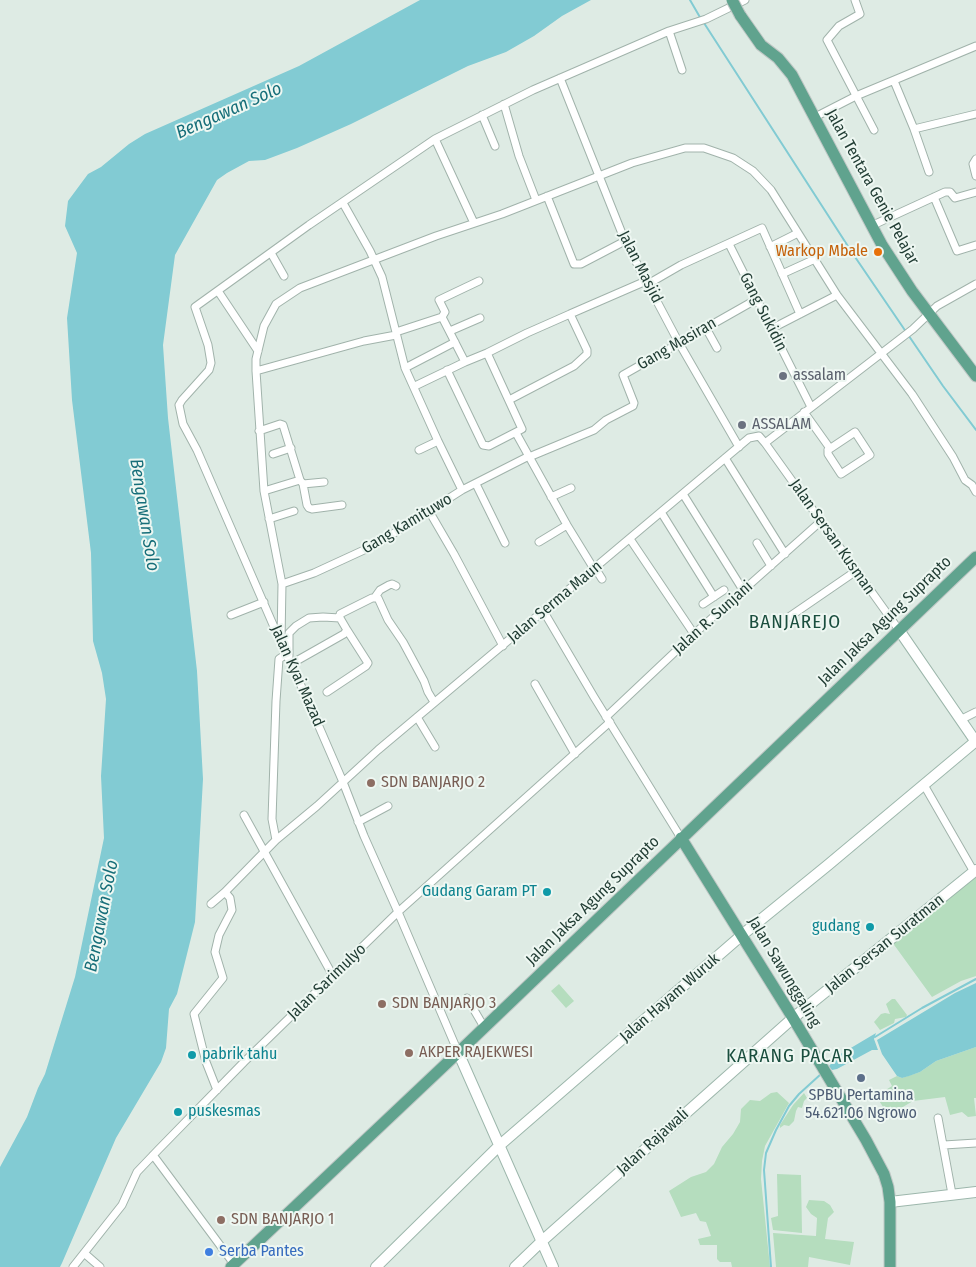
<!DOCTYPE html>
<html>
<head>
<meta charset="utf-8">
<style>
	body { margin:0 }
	canvas { display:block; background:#deebe4 }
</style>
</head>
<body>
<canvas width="976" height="1267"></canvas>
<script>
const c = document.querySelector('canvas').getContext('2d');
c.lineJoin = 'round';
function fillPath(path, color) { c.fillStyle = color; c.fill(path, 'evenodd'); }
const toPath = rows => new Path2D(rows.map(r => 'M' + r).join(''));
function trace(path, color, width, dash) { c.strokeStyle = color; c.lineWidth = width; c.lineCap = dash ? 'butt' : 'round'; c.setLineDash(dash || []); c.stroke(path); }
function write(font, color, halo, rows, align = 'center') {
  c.font = font + ' "Fira Sans Condensed",sans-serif'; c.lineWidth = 4; c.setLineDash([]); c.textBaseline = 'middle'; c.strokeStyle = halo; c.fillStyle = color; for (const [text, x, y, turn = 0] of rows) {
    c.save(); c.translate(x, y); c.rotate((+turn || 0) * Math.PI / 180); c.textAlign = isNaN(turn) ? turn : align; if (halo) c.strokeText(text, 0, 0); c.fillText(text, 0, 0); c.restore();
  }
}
const green = toPath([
	[976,875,976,976,961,981,932,997,892,942],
	[559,984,574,1001,566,1008,551,991],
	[892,999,895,999,907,1015,906,1017,895,1019,894,1023,880,1030,874,1022,881,1014,885,1013,890,1014,886,1004],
	[976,1047,976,1098,974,1098,976,1116,968,1117,962,1112,950,1115,945,1097,913,1101,896,1111,887,1113,876,1096,892,1086,889,1080,897,1076,902,1078,920,1072,936,1061],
	[777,1092,789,1103,765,1146,762,1161,761,1179,770,1267,732,1267,731,1262,720,1262,717,1259,717,1245,700,1245,698,1239,711,1236,706,1222,700,1221,696,1213,681,1217,669,1191,691,1177,706,1172,714,1164,722,1147,733,1134,740,1122,741,1109,750,1100,760,1101,771,1093],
	[804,1093,807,1098,804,1101,802,1108,798,1107,796,1111,794,1121,789,1126,784,1125,780,1128,780,1125,793,1105],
	[777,1174,801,1175,802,1233,773,1230,771,1218,778,1216],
	[809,1200,824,1201,830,1205,834,1212,828,1218,825,1239,854,1242,850,1265,809,1257,808,1267,776,1267,773,1233,816,1236,817,1218,811,1214,806,1207]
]);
const water = toPath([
	[420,0,591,0,562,16,534,36,506,52,468,66,351,124,297,148,265,160,249,161,227,173,217,180,175,255,163,345,168,418,197,671,203,779,195,922,177,994,169,1009,166,1048,161,1062,116,1138,62,1263,60,1267,0,1267,0,1167,27,1117,38,1088,45,1074,75,977,104,838,101,776,106,699,102,673,93,641,91,553,72,400,67,318,77,253,65,226,68,201,88,174,101,167,129,144,145,134,299,66],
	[976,983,976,1047,936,1061,920,1072,909,1076,902,1078,897,1076,882,1054,877,1040,955,993],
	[876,1033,874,1039,878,1050,872,1050,837,1069,832,1070,829,1066,839,1055]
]);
const stream = toPath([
	[690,0,701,19],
	[704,23,853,254,943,386,976,430],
	[875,1037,922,1008,976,979],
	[771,1267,764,1170,766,1153,776,1130,789,1106,799,1094,821,1074]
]);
const street = toPath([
	[855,0,860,14,839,26,827,40,874,130],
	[669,31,682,70],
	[560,78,625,241,679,343,739,447],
	[894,81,914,129,976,114],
	[504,104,519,156,536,200],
	[482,115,495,146],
	[815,117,856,96,976,46],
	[914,129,929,172],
	[435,139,474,223],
	[976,159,973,164,976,176],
	[547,196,574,264,581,264,625,241],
	[934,197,957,251,976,245],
	[343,203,370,251,382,277,405,368,438,441,462,490],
	[871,226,945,192,950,192,955,198,976,192],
	[729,244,811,407],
	[770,247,798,233],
	[271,253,284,276],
	[782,274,815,259],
	[648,284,681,265,762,228,800,314],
	[218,291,258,351],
	[442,317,465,362],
	[706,328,717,348],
	[771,329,837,295],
	[450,331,480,318],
	[396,332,442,317,445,312,439,300,479,281],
	[405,368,455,342],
	[447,370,483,445,489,446,522,429,487,353],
	[256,371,364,341,396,335],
	[415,386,465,362,487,353,527,333,570,314],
	[509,400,574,366,587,354,587,350,570,314,646,281],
	[804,412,829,447,828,450,828,454,841,474,870,455,855,432,828,450],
	[259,431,280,424,283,425,300,480,303,484,324,482],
	[516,433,567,525,594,569],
	[765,443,913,329,937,306,976,284],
	[419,450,438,441],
	[273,454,291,448],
	[529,457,594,430,606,420,633,406,634,403,623,375,757,299],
	[725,458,785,554],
	[303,484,307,505,309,508,312,509,342,505],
	[476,484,505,543],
	[264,491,300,480],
	[683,494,743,590],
	[551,497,571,488],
	[429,511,454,554,503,646],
	[661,512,714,597],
	[269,519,294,511],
	[630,539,694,634],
	[539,542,567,525],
	[757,543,771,566],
	[595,568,602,579],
	[282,584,314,573,377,544,462,490,529,456],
	[375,597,380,590,389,585,392,584,396,586],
	[703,604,724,590],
	[544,612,594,697,681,838],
	[231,615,264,602],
	[789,617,856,571],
	[281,640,282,584,264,491,256,371,256,359,264,326,276,304,300,288,436,236,502,214,632,163,685,148,704,148,733,158,753,171,771,190,837,295,912,394,953,457,965,480,972,485,976,492],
	[289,656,289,633,296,626,309,618,323,617,340,618],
	[291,664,344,634,347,630,340,618,340,614,372,598,378,598,388,620,403,642,424,681,428,692,434,702],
	[535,684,575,754],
	[327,692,366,666,368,663,347,630],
	[417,717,435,747],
	[606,717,694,634,820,522],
	[960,720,976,712],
	[924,785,974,872],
	[244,815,333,976],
	[358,822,388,806],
	[276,840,272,819,276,701,279,659,285,655,287,656],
	[211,904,225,892],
	[467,998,484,1027],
	[458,1052,398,912,364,836,343,782,304,692,281,643,197,450,183,424,179,405,182,400,209,370,211,363,208,345,195,307,309,225,435,139,533,90,669,31,706,19,745,0],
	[217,1090,206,1062,194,1014,223,978,215,952,219,935,232,910,230,898,225,892,276,840,317,806,378,750,749,438,759,436,765,443,899,630],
	[938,1118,952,1194],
	[944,1145,976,1143],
	[153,1155,234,1264],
	[84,1253,100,1267],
	[73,1267,122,1205,137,1172,158,1150,244,1062,398,912,610,722]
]);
const secondary = toPath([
	[899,630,976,742],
	[458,1052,553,1267],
	[890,1202,976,1192],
	[376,1267,500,1145,742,935,828,865,976,741],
	[515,1267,542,1241,793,1018,976,870]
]);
const primary = toPath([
	[740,15,761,45,778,58,792,75,882,245,912,291,976,376],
	[681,838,793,1018,866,1140,884,1174,888,1187,890,1202,890,1267],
	[231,1267,465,1046,976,557]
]);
const primaryBridge = toPath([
	[732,0,740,15]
]);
const markers = [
	[878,252,5,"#e8710a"],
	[783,376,5,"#6b7280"],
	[742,425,5,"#6b7280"],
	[371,783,5,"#8d6e63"],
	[547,892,5,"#0f9aa8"],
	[870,927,5,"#0f9aa8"],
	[382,1004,5,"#8d6e63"],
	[409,1053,5,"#8d6e63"],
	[192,1055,5,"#0f9aa8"],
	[861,1078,5,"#5c6f8a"],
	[178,1112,5,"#0f9aa8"],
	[221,1220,5,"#8d6e63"],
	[209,1252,5,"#3f7fe0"]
];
const streetNames = [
	["Jalan Tentara Genie Pelajar",872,187,61],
	["Jalan Masjid",640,267,63],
	["Gang Sukidin",763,312,63],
	["Gang Masiran",677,344,-30],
	["Gang Kamituwo",407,524,-31],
	["Jalan Sersan Kusman",832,537,55],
	["Jalan Serma Maun",555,602,-40],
	["Jalan R. Sunjani",713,618,-42],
	["Jalan Jaksa Agung Suprapto",885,621,-44],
	["Jalan Kyai Mazad",297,676,66],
	["Jalan Jaksa Agung Suprapto",593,901,-44],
	["Jalan Sersan Suratman",885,944,-39],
	["Jalan Sawunggaling",784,972,59],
	["Jalan Sarimulyo",327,982,-44],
	["Jalan Hayam Wuruk",670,998,-41],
	["Jalan Rajawali",653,1142,-42]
];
const foodNames = [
	["Warkop Mbale",868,252]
];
const worshipNames = [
	["assalam",793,376],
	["ASSALAM",752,425]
];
const educationNames = [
	["SDN BANJARJO 2",381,783],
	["SDN BANJARJO 3",392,1004],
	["AKPER RAJEKWESI",419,1053],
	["SDN BANJARJO 1",231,1220]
];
const cultureNames = [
	["Gudang Garam PT",537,892],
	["gudang",860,927],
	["pabrik tahu",202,1055,"left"],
	["puskesmas",188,1112,"left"]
];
const serviceNames = [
	["SPBU Pertamina",861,1096],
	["54.621.06 Ngrowo",861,1114]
];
const shopNames = [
	["Serba Pantes",219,1252]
];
const waterNames = [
	["Bengawan Solo",229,111,-24],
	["Bengawan Solo",144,515,81],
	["Bengawan Solo",102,916,-79]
];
const quarterNames = [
	["BANJAREJO",795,623],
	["KARANG PACAR",790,1057]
];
fillPath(green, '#b5ddbe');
fillPath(water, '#82cbd3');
trace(stream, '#82cbd3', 2);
trace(street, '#a1b3ab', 9);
trace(secondary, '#9db7ac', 12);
trace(primary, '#c0c8c6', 13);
trace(street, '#fff', 7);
trace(secondary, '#fff', 10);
trace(primary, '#60a38e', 11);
trace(primaryBridge, '#c0c8c6', 13, []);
trace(primaryBridge, '#60a38e', 11);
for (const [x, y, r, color] of markers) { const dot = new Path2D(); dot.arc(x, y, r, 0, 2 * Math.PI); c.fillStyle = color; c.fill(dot); trace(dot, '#eef7f2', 2); }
write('16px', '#1f3b32', '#eef7f2', streetNames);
write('16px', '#c56008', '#eef7f2', foodNames, 'right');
write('16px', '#5b616d', '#eef7f2', worshipNames, 'left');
write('16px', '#785e54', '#eef7f2', educationNames, 'left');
write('16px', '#0d838f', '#eef7f2', cultureNames, 'right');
write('16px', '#4e5e75', '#eef7f2', serviceNames);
write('16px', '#366cbe', '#eef7f2', shopNames, 'left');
write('italic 18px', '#166e79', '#eef7f2', waterNames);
c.letterSpacing = '1px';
write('19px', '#1a4e3e', '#eef7f2', quarterNames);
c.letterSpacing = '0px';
</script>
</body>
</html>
